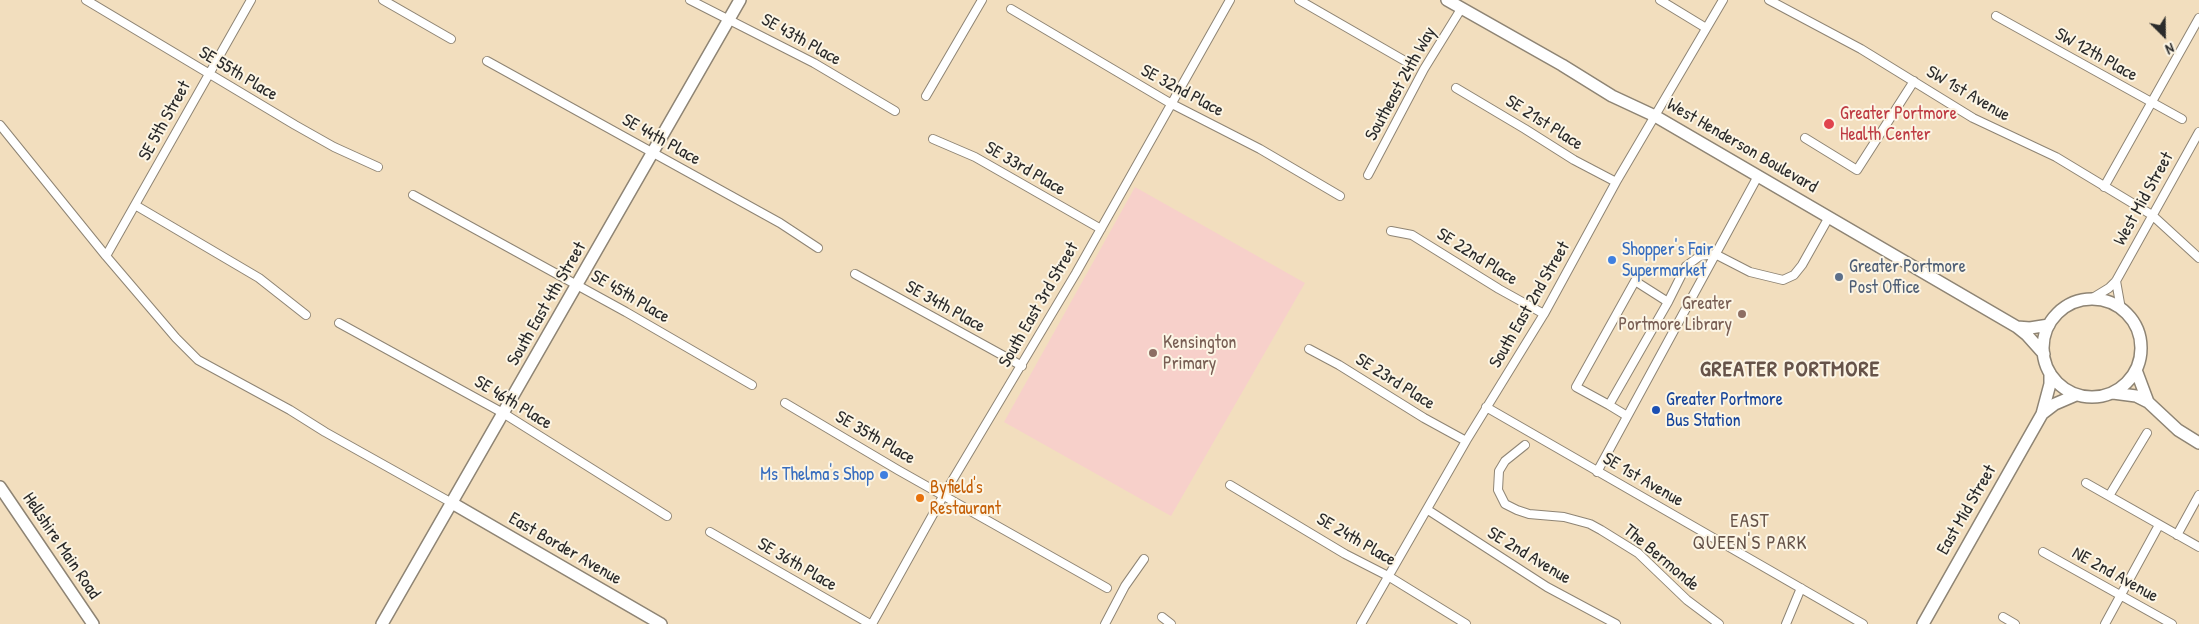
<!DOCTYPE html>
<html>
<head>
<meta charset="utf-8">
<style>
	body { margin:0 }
	#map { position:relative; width:2199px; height:624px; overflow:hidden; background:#f2debe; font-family:"Patrick Hand",sans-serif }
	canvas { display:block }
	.north { position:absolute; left:2139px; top:10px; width:50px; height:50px; -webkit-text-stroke:4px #fcf5e5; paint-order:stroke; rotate:157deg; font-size:14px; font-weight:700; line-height:20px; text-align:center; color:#2b2b2b }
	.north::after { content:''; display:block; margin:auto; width:18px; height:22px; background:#2b2b2b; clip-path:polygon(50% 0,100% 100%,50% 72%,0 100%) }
</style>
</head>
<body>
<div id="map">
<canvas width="2199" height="624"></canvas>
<div class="north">N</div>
</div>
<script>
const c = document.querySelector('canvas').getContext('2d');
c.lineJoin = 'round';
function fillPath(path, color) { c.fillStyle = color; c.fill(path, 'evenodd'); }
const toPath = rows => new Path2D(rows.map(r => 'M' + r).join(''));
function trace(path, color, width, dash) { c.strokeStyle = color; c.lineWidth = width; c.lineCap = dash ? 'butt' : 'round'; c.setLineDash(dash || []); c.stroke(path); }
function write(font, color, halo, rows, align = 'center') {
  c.font = font + ' "Patrick Hand",sans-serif'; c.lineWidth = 4; c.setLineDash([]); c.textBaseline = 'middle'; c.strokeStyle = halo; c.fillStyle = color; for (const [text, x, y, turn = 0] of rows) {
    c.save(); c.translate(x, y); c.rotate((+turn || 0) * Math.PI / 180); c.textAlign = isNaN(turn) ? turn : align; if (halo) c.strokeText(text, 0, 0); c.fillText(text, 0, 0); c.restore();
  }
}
const built = toPath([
	[1135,187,1305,283,1171,516,1004,422]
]);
const street = toPath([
	[86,0,295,125,334,147,378,167],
	[383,0,451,39],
	[690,0,814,63,895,111],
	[1299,0,1412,65],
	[1660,0,1706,28],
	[1769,0,1861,49,1973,118,2056,157,2152,215,2199,258],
	[1011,9,1170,103,1260,149,1340,196],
	[1996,16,2182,119],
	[487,61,780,223,818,248],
	[1456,88,1525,129,1574,160,1616,182],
	[926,96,982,0],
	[0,125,106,256,176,338,198,360,290,410,325,432,452,503],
	[1805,138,1857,170,1914,81],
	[933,139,975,157,1101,229],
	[1368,175,1424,69,1461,9],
	[2104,187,2199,18],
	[413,195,626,312,752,385],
	[135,205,259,278,306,315],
	[1391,231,1412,235,1499,289,1544,314],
	[106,256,251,0],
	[855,274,1022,366],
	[2116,281,2121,309],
	[2091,299,2109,288,2116,281,2199,132],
	[1668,302,1635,281,1576,387,1609,405,1668,302,1686,266,1700,256,1715,254,1750,272,1783,280,1794,275,1802,265,1829,217],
	[339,323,503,413,667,516],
	[1309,349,1339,365,1424,418,1466,441],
	[785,403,898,470,1107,588],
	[1609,405,1627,416],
	[1486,407,1863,624],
	[1525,445,1505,461,1499,471,1498,490,1505,504,1517,510,1529,514,1564,517,1590,524,1601,530,1638,553,1687,600,1719,624],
	[1597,472,1758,176],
	[2086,483,2199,547],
	[1230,485,1345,554,1388,576,1466,624],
	[2109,496,2147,433],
	[1428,510,1547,587,1616,624],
	[710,532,870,624],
	[2177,535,2199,495],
	[2043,552,2172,624],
	[1162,617,1171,624],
	[2003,617,2015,624],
	[872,624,946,491,1076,273,1230,0],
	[1105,624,1125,586,1144,559],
	[1361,624,1466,441,1544,314,1616,182,1723,0],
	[1786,624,1801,588],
	[2105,624,2159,525]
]);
const secondary = toPath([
	[1447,0,1562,65,1612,96,1655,116,2017,327,2027,335,2044,354],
	'2043 348a49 49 0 1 1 98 0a49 49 0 1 1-98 0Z',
	[2017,327,2030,328,2049,325],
	[2136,370,2148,402],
	[2113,393,2136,396,2148,402,2178,430,2199,443],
	[2042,414,2055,404,2076,395],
	[0,487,93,624],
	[452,503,661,624],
	[382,624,740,0],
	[1923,624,2042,414,2050,384,2050,373]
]);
const markers = [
	[1829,124,6,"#e0444e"],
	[1612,260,5,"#3f7fe0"],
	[1839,277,5,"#5c6f8a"],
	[1742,314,5,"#8d6e63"],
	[1153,353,5,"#8d6e63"],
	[1656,410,5,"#1a4fb4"],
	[884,475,5,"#3f7fe0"],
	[920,498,5,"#e8710a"]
];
const streetNames = [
	["SE 43th Place",801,40,29],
	["SW 12th Place",2096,55,29],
	["SE 55th Place",238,74,31],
	["Southeast 24th Way",1401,84,-61],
	["SE 32nd Place",1182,91,28],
	["SW 1st Avenue",1968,94,30],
	["SE 5th Street",165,121,-61],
	["SE 21st Place",1544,123,32],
	["SE 44th Place",661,140,29],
	["West Henderson Boulevard",1742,146,30],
	["SE 33rd Place",1025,169,30],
	["West Mid Street",2144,199,-61],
	["SE 22nd Place",1477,257,32],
	["SE 45th Place",630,297,30],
	["South East 4th Street",547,304,-60],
	["South East 3rd Street",1039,305,-60],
	["South East 2nd Street",1530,305,-60],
	["SE 34th Place",945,307,29],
	["SE 23rd Place",1395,382,32],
	["SE 46th Place",513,403,31],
	["SE 35th Place",875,438,30],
	["SE 1st Avenue",1643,480,30],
	["East Mid Street",1967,510,-60],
	["SE 24th Place",1356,540,30],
	["Hellshire Main Road",61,546,56],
	["East Border Avenue",565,549,30],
	["SE 2nd Avenue",1529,556,31],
	["The Bermonde",1661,558,40],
	["SE 36th Place",797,565,30],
	["NE 2nd Avenue",2115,575,29]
];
const healthNames = [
	["Greater Portmore",1840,114],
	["Health Center",1840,135]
];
const shopNames = [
	["Shopper's Fair",1622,250],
	["Supermarket",1622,271],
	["Ms Thelma's Shop",874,475,"right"]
];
const serviceNames = [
	["Greater Portmore",1849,267],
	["Post Office",1849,288]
];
const educationNames = [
	["Greater",1732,304],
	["Portmore Library",1732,325],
	["Kensington",1163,343,"left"],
	["Primary",1163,364,"left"]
];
const transitNames = [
	["Greater Portmore",1666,400],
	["Bus Station",1666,421]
];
const foodNames = [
	["Byfield's",930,488],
	["Restaurant",930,509]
];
const neighbourhoodNames = [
	["EAST",1750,522],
	["QUEEN'S PARK",1750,544]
];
const districtNames = [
	["GREATER PORTMORE",1790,370]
];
fillPath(built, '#f7d0ca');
trace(street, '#8e8474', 10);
trace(secondary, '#8e8474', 14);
trace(street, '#fff', 8);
trace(secondary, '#fff', 11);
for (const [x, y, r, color] of markers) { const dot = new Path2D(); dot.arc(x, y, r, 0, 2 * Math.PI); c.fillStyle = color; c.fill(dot); trace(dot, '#fcf5e5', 2); }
write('18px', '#2b2b2b', '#fcf5e5', streetNames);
write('18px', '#be3a42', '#fcf5e5', healthNames, 'left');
write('18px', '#366cbe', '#fcf5e5', shopNames, 'left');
write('18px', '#4e5e75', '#fcf5e5', serviceNames, 'left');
write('18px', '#785e54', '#fcf5e5', educationNames, 'right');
write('18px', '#164399', '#fcf5e5', transitNames, 'left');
write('18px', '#c56008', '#fcf5e5', foodNames, 'left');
c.letterSpacing = '1px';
write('19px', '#665349', '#fcf5e5', neighbourhoodNames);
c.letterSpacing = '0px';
c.letterSpacing = '1px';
write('bold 22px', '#665349', '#fcf5e5', districtNames);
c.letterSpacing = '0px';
</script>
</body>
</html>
